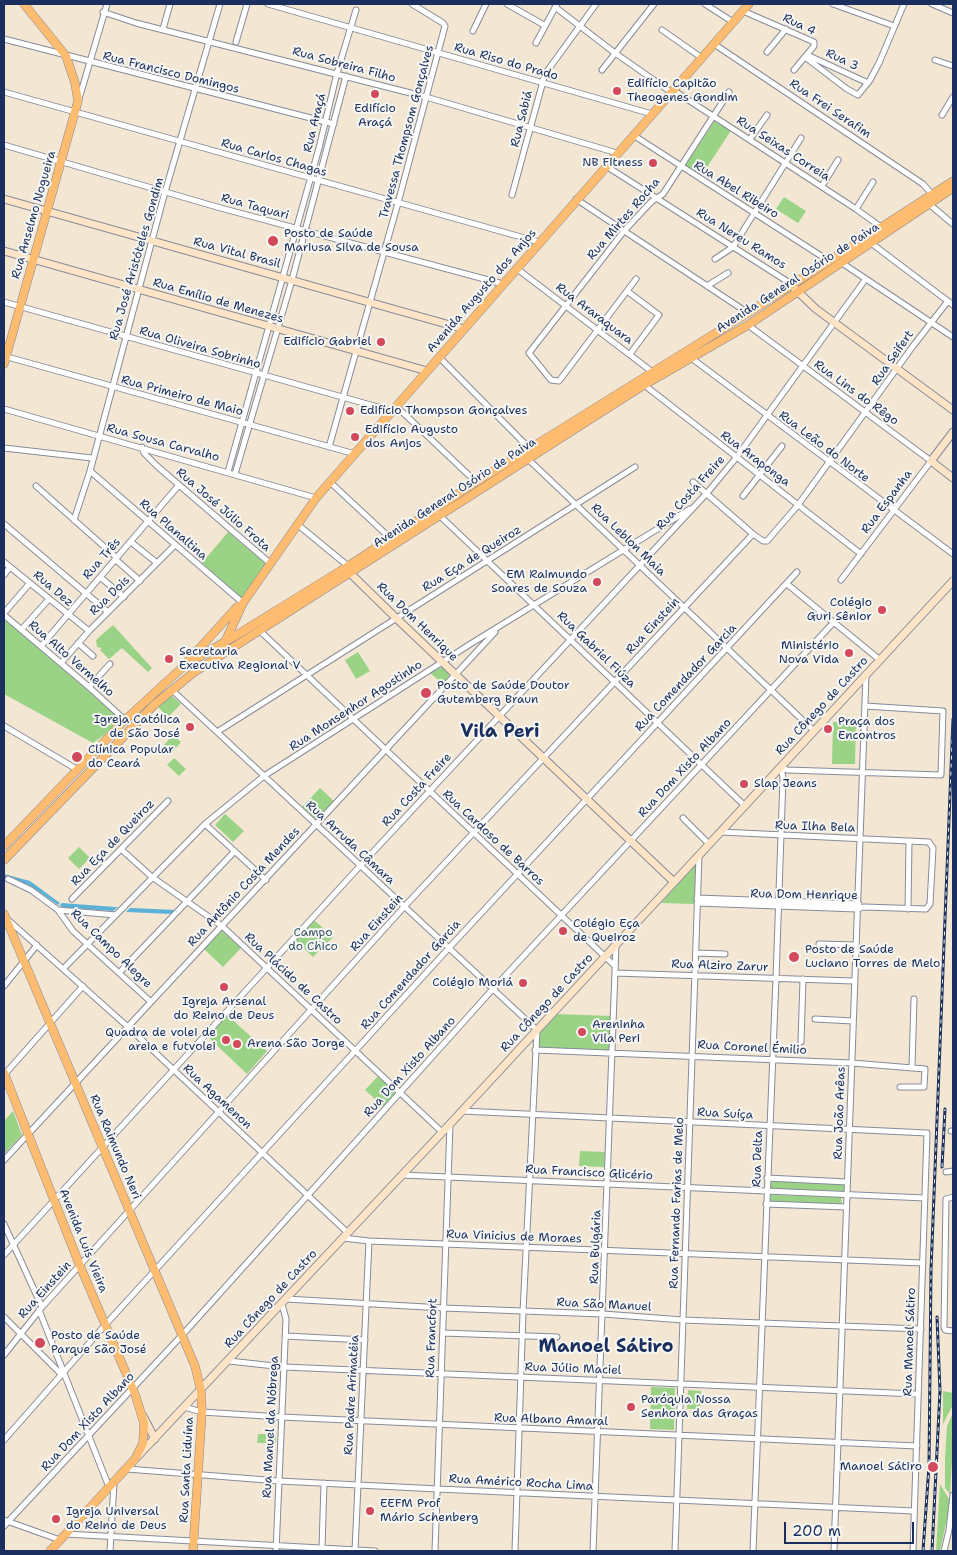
<!DOCTYPE html>
<html>
<head>
<meta charset="utf-8">
<style>
	body { margin:0 }
	#map { position:relative; width:957px; height:1555px; overflow:hidden; background:#f3e7d4; font-family:"Shantell Sans",sans-serif }
	canvas { display:block }
	.frame { position:absolute; inset:0; border:5px solid #1b2f5e; pointer-events:none }
	.scale { position:absolute; left:784px; top:1522px; width:130px; height:22px; box-sizing:border-box; border:2px solid #1b2f5e; border-top:0; padding-left:6px; font-size:15px; line-height:18px; white-space:nowrap; color:#1b2f5e; -webkit-text-stroke:4px #f6f6f2; paint-order:stroke }
</style>
</head>
<body>
<div id="map">
<canvas width="957" height="1555"></canvas>
<div class="frame"></div>
<div class="scale">200 m</div>
</div>
<script>
const c = document.querySelector('canvas').getContext('2d');
c.lineJoin = 'round';
function fillPath(path, color) { c.fillStyle = color; c.fill(path, 'evenodd'); }
const toPath = rows => new Path2D(rows.map(r => 'M' + r).join(''));
function trace(path, color, width, dash) { c.strokeStyle = color; c.lineWidth = width; c.lineCap = dash ? 'butt' : 'round'; c.setLineDash(dash || []); c.stroke(path); }
function write(font, color, halo, rows, align = 'center') {
  c.font = font + ' "Shantell Sans",sans-serif'; c.lineWidth = 4; c.setLineDash([]); c.textBaseline = 'middle'; c.strokeStyle = halo; c.fillStyle = color; for (const [text, x, y, turn = 0] of rows) {
    c.save(); c.translate(x, y); c.rotate((+turn || 0) * Math.PI / 180); c.textAlign = isNaN(turn) ? turn : align; if (halo) c.strokeText(text, 0, 0); c.fillText(text, 0, 0); c.restore();
  }
}
const green = toPath([
	[716,119,732,129,702,175,685,166],
	[784,197,806,211,798,223,776,209],
	[228,532,266,564,243,599,202,563],
	[4,618,117,716,119,720,108,732,93,743,4,694],
	[113,625,152,668,148,672,122,648,109,659,100,650,102,648,97,647,96,640],
	[358,652,370,671,356,679,345,660],
	[442,667,450,674,443,684,430,673],
	[171,695,181,704,168,717,158,707],
	[833,722,856,722,855,764,832,764],
	[173,735,181,742,170,755,162,747],
	[174,758,186,769,179,776,167,765],
	[320,788,335,802,318,821,302,807],
	[225,814,244,831,233,842,215,825],
	[79,847,90,858,79,869,68,858],
	[697,863,694,904,661,903],
	[314,920,333,937,313,957,295,940],
	[222,931,241,948,223,967,204,949],
	[556,1014,612,1016,610,1051,537,1048,536,1036],
	[227,1015,267,1051,247,1074,207,1036],
	[381,1073,402,1092,386,1109,365,1090],
	[13,1111,22,1135,4,1154,4,1121],
	[580,1151,605,1152,604,1167,579,1166],
	[771,1181,844,1182,844,1191,771,1189],
	[771,1195,841,1197,842,1204,770,1202],
	[651,1387,675,1388,674,1430,650,1429],
	[688,1390,701,1391,700,1409,687,1409],
	[943,1391,953,1393,953,1405,943,1424],
	[953,1413,953,1444,950,1494,945,1488,945,1457,947,1426],
	[258,1434,276,1434,276,1443,257,1443],
	[940,1484,949,1499,949,1510,940,1551,936,1551]
]);
const water = toPath([
	[4,874,30,881,60,903,58,905,29,885,4,877],
	[62,903,115,907,118,907,113,911,68,908,59,906],
	[130,908,132,908,175,910,172,914,126,912]
]);
const street = toPath([
	[268,4,652,114],
	[507,4,544,25],
	[705,4,733,22],
	[833,4,894,26],
	[932,4,953,13],
	[555,7,615,53,671,92],
	[743,11,814,42,814,46,794,70],
	[103,12,136,23,426,97,617,153],
	[163,29,170,4],
	[662,30,702,58],
	[473,31,486,4],
	[4,39,334,124],
	[236,42,247,4],
	[536,43,557,4],
	[714,44,923,184,932,194],
	[767,52,786,29],
	[807,55,868,83],
	[805,57,847,89,858,95,870,80,879,63,904,4],
	[935,60,953,66],
	[602,70,654,4],
	[673,90,856,209,881,227],
	[4,92,539,242],
	[79,99,107,4],
	[942,115,953,97],
	[633,135,829,261],
	[750,139,767,115],
	[4,145,217,207,503,284],
	[606,166,793,285],
	[822,186,838,160],
	[512,195,545,74,596,4],
	[576,199,748,313],
	[929,204,953,224],
	[856,209,873,182],
	[871,243,953,305],
	[715,259,733,247,801,138],
	[842,263,953,337],
	[516,268,655,374],
	[636,279,559,381,551,380,529,353,624,231,651,202,663,194,729,92],
	[707,286,728,273],
	[627,291,659,315,630,354],
	[4,302,392,411],
	[748,325,931,461,841,580],
	[4,356,355,454],
	[439,357,529,448,529,460,814,731],
	[690,357,953,554],
	[643,384,861,554],
	[396,406,476,482],
	[4,409,316,498],
	[142,447,144,453,157,466,271,564],
	[329,447,398,203,445,26,443,23,412,4],
	[4,448,92,458],
	[90,471,243,603],
	[228,472,319,148,337,73,356,10],
	[235,474,292,280,346,76],
	[330,482,389,537],
	[693,482,753,534,763,541,767,541,798,505,913,346,948,301],
	[36,486,117,558],
	[743,496,782,446],
	[438,514,745,806],
	[74,520,90,471,165,192,220,4],
	[4,524,108,612],
	[297,524,348,566],
	[131,542,157,563],
	[115,559,140,581],
	[4,562,89,631],
	[4,575,10,567],
	[100,577,124,597],
	[787,584,880,660],
	[4,613,30,583],
	[4,615,89,687,125,720],
	[22,629,49,599],
	[260,631,615,966],
	[78,643,93,656],
	[41,646,179,485],
	[61,663,89,631,175,545],
	[89,687,110,664],
	[172,690,537,1030,523,1312,515,1551],
	[4,726,78,770],
	[217,732,635,467],
	[683,818,709,844],
	[205,824,266,880],
	[122,850,152,877,222,926,442,1132],
	[8,879,31,890,58,910,116,915],
	[697,898,859,904],
	[72,899,168,801],
	[697,903,857,909,864,907,926,909,930,904,933,848,929,842,721,832],
	[908,909,909,841],
	[58,910,73,931,151,1002],
	[6,918,128,1027,348,1233],
	[819,944,856,945],
	[696,953,725,954],
	[64,968,205,824,264,776,472,643,690,509],
	[119,973,234,852],
	[615,973,854,981],
	[4,986,37,945],
	[815,1019,853,1021],
	[801,1042,803,979],
	[535,1050,852,1063,925,1069,924,1087,900,1087],
	[912,1067,914,999],
	[4,1075,83,986],
	[462,1111,927,1133,913,1551],
	[951,1131,953,1131],
	[4,1160,495,632],
	[946,1172,953,1171],
	[402,1175,925,1198],
	[767,1178,847,1182],
	[953,1197,946,1199,944,1328,945,1330,953,1331],
	[766,1204,846,1207],
	[4,1224,42,1307],
	[343,1238,369,1241,923,1263],
	[4,1255,360,866,707,493,736,458,865,280],
	[286,1299,443,1308,603,1314,683,1320,921,1329],
	[39,1310,109,1487],
	[4,1317,61,1374],
	[443,1333,557,1337],
	[285,1336,365,1340],
	[4,1355,42,1307,404,907,753,534],
	[229,1361,284,1367,917,1394],
	[184,1407,202,1412,281,1417,917,1446],
	[4,1440,106,1324,448,949,797,572],
	[127,1469,279,1481,438,1489,914,1511],
	[4,1520,60,1540],
	[4,1526,185,1332,492,990,833,623],
	[66,1534,375,1551],
	[322,1548,324,1483],
	[110,1551,114,1483],
	[276,1551,286,1319,282,1304],
	[355,1551,369,1241],
	[435,1551,450,1125],
	[593,1551,616,945],
	[675,1551,699,856],
	[753,1551,776,978,783,778,781,767,787,770,941,775,943,711,865,706],
	[834,1551,866,675],
	[944,1551,949,1530,953,1495]
]);
const secondary = toPath([
	[4,199,464,329],
	[4,251,427,371],
	[794,288,816,309,953,410],
	[953,432,931,461,953,478],
	[349,569,350,573,396,618,674,882],
	[143,1416,155,1439],
	[137,1457,450,1124,953,581]
]);
const primary = toPath([
	[4,364,78,101,75,83,66,56,24,4],
	[224,644,243,603,316,498,749,4],
	[188,661,237,607],
	[4,846,125,720,185,665,235,636,342,570,476,482,748,313,953,181],
	[4,860,154,705,193,673,644,385,748,325,953,188],
	[4,914,195,1366,201,1391,202,1412,193,1551],
	[4,1073,80,1266,135,1394,144,1423,143,1443,135,1459,50,1551]
]);
const rail = toPath([
	[942,1167,945,1109],
	[923,1551,929,1466,931,1270,953,719],
	[932,1551,940,1391,937,1317]
]);
const markers = [
	[617,91,5,"#d1495b"],
	[375,94,5,"#d1495b"],
	[653,163,5,"#d1495b"],
	[273,241,6,"#d1495b"],
	[381,342,5,"#d1495b"],
	[350,411,5,"#d1495b"],
	[355,437,5,"#d1495b"],
	[597,582,5,"#d1495b"],
	[882,610,5,"#d1495b"],
	[849,653,5,"#d1495b"],
	[169,659,5,"#d1495b"],
	[426,693,6,"#d1495b"],
	[190,727,5,"#d1495b"],
	[828,729,5,"#d1495b"],
	[77,757,6,"#d1495b"],
	[744,784,5,"#d1495b"],
	[563,931,5,"#d1495b"],
	[794,957,6,"#d1495b"],
	[523,983,5,"#d1495b"],
	[224,987,5,"#d1495b"],
	[582,1032,5,"#d1495b"],
	[226,1040,5,"#d1495b"],
	[237,1044,5,"#d1495b"],
	[40,1343,6,"#d1495b"],
	[631,1407,5,"#d1495b"],
	[933,1467,6,"#d1495b"],
	[370,1511,5,"#d1495b"],
	[56,1519,5,"#d1495b"]
];
const streetNames = [
	["Rua 4",799,25,26],
	["Rua 3",842,60,25],
	["Rua Riso do Prado",506,62,16],
	["Rua Sobreira Filho",344,65,15],
	["Rua Francisco Domingos",171,73,14],
	["Rua Frei Serafim",830,109,34],
	["Rua Sabiá",522,119,-76],
	["Rua Araçá",315,123,-76],
	["Travessa Thompsom Gonçalves",407,132,-75],
	["Rua Seixas Correia",783,149,33],
	["Rua Carlos Chagas",274,158,16],
	["Rua Abel Ribeiro",736,190,32],
	["Rua Taquari",255,207,15],
	["Rua Anselmo Nogueira",34,215,-74],
	["Rua Mirtes Rocha",624,219,-49],
	["Rua Nereu Ramos",741,239,32],
	["Rua Vital Brasil",237,253,15],
	["Rua José Aristóteles Gondim",137,259,-74],
	["Avenida General Osório de Paiva",798,278,-33],
	["Avenida Augusto dos Anjos",482,291,-49],
	["Rua Emílio de Menezes",218,301,16],
	["Rua Araraquara",594,314,37],
	["Rua Oliveira Sobrinho",200,348,16],
	["Rua Seifert",893,358,-55],
	["Rua Lins do Rêgo",856,393,36],
	["Rua Primeiro de Maio",182,396,15],
	["Rua Sousa Carvalho",163,443,15],
	["Rua Leão do Norte",824,447,37],
	["Rua Araponga",755,459,37],
	["Avenida General Osório de Paiva",455,493,-33],
	["Rua Costa Freire",691,493,-48],
	["Rua Espanha",887,502,-53],
	["Rua José Júlio Frota",223,510,41],
	["Rua Planaltina",173,530,41],
	["Rua Leblon Maia",628,540,44],
	["Rua Três",102,559,-49],
	["Rua Eça de Queiroz",472,559,-32],
	["Rua Dez",53,589,40],
	["Rua Dois",110,596,-44],
	["Rua Dom Henrique",417,622,44],
	["Rua Einstein",653,626,-47],
	["Rua Gabriel Fiúza",596,650,44],
	["Rua Alto Vermelho",71,659,41],
	["Rua Comendador Garcia",686,678,-47],
	["Rua Monsenhor Agostinho",356,706,-33],
	["Rua Cônego de Castro",822,706,-47],
	["Rua Dom Xisto Albano",685,768,-47],
	["Rua Costa Freire",417,790,-47],
	["Rua Ilha Bela",815,827,2],
	["Rua Cardoso de Barros",493,838,43],
	["Rua Eça de Queiroz",113,843,-46],
	["Rua Arruda Câmara",350,843,43],
	["Rua Antônio Costa Mendes",244,887,-47],
	["Rua Dom Henrique",804,895,1],
	["Rua Einstein",377,923,-48],
	["Rua Campo Alegre",111,949,44],
	["Rua Alziro Zarur",720,966,2],
	["Rua Comendador Garcia",411,975,-48],
	["Rua Plácido de Castro",293,979,43],
	["Rua Cônego de Castro",547,1003,-47],
	["Rua Coronel Émilio",752,1048,3],
	["Rua Dom Xisto Albano",410,1067,-48],
	["Rua Agamenon",217,1097,43],
	["Rua João Arêas",840,1113,-88],
	["Rua Suíça",725,1114,3],
	["Rua Raimundo Neri",115,1147,67],
	["Rua Delta",758,1159,-88],
	["Rua Francisco Glicério",589,1173,3],
	["Rua Fernando Farias de Melo",677,1203,-88],
	["Rua Vinicius de Moraes",514,1237,2],
	["Avenida Luís Vieira",83,1241,68],
	["Rua Bulgária",596,1247,-88],
	["Rua Einstein",45,1290,-48],
	["Rua Cônego de Castro",271,1299,-47],
	["Rua São Manuel",604,1305,3],
	["Rua Francfort",432,1338,-88],
	["Rua Manoel Sátiro",910,1342,-88],
	["Rua Júlio Maciel",573,1369,2],
	["Rua Padre Arimatéia",352,1395,-87],
	["Rua Albano Amaral",551,1420,2],
	["Rua Dom Xisto Albano",88,1422,-47],
	["Rua Manuel da Nóbrega",271,1427,-87],
	["Rua Santa Liduína",187,1470,-87],
	["Rua Américo Rocha Lima",521,1483,3]
];
const poiNames = [
	["Edifício Capitão",627,84],
	["Theogenes Gondim",627,98],
	["Edifício",375,109,"center"],
	["Araçá",375,123,"center"],
	["NB Fitness",643,163,"right"],
	["Posto de Saúde",284,234],
	["Mariusa Silva de Sousa",284,248],
	["Edifício Gabriel",371,342,"right"],
	["Edifício Thompson Gonçalves",360,411],
	["Edifício Augusto",365,430],
	["dos Anjos",365,444],
	["EM Raimundo",587,575,"right"],
	["Soares de Souza",587,589,"right"],
	["Colégio",872,603,"right"],
	["Guri Sênior",872,617,"right"],
	["Ministério",839,646,"right"],
	["Nova Vida",839,660,"right"],
	["Secretaria",179,652],
	["Executiva Regional V",179,666],
	["Posto de Saúde Doutor",437,686],
	["Gutemberg Braun",437,700],
	["Igreja Católica",180,720,"right"],
	["de São José",180,734,"right"],
	["Praça dos",838,722],
	["Encontros",838,736],
	["Clínica Popular",88,750],
	["do Ceará",88,764],
	["Slap Jeans",754,784],
	["Colégio Eça",573,924],
	["de Queiroz",573,938],
	["Posto de Saúde",805,950],
	["Luciano Torres de Melo",805,964],
	["Colégio Moriá",513,983,"right"],
	["Igreja Arsenal",224,1002,"center"],
	["do Reino de Deus",224,1016,"center"],
	["Areninha",592,1025],
	["Vila Peri",592,1039],
	["Quadra de volei de",216,1033,"right"],
	["areia e futvolei",216,1047,"right"],
	["Arena São Jorge",247,1044],
	["Posto de Saúde",51,1336],
	["Parque São José",51,1350],
	["Paróquia Nossa",641,1400],
	["Senhora das Graças",641,1414],
	["Manoel Sátiro",922,1467,"right"],
	["EEFM Prof",380,1504],
	["Mário Schenberg",380,1518],
	["Igreja Universal",66,1512],
	["do Reino de Deus",66,1526]
];
const parkNames = [
	["Campo",313,933],
	["do Chico",313,947]
];
const districtNames = [
	["Vila Peri",500,732],
	["Manoel Sátiro",606,1347]
];
fillPath(green, '#9ad386');
fillPath(water, '#5bb2d8');
trace(street, '#878b99', 7);
trace(secondary, '#878b99', 9);
trace(primary, '#878b99', 9);
trace(street, '#fff', 5);
trace(secondary, '#fee4c6', 7);
trace(primary, '#fdbc70', 8);
trace(rail, '#1b2f5e', 3);
trace(rail, '#f6f6f2', 1, [4]);
for (const [x, y, r, color] of markers) { const dot = new Path2D(); dot.arc(x, y, r, 0, 2 * Math.PI); c.fillStyle = color; c.fill(dot); trace(dot, '#f6f6f2', 2); }
write('12px', '#1b2f5e', '#f6f6f2', streetNames);
write('12px', '#1b2f5e', '#f6f6f2', poiNames, 'left');
write('12px', '#3b5868', '#f6f6f2', parkNames);
write('bold 18px', '#1b2f5e', '#f6f6f2', districtNames);
</script>
</body>
</html>
